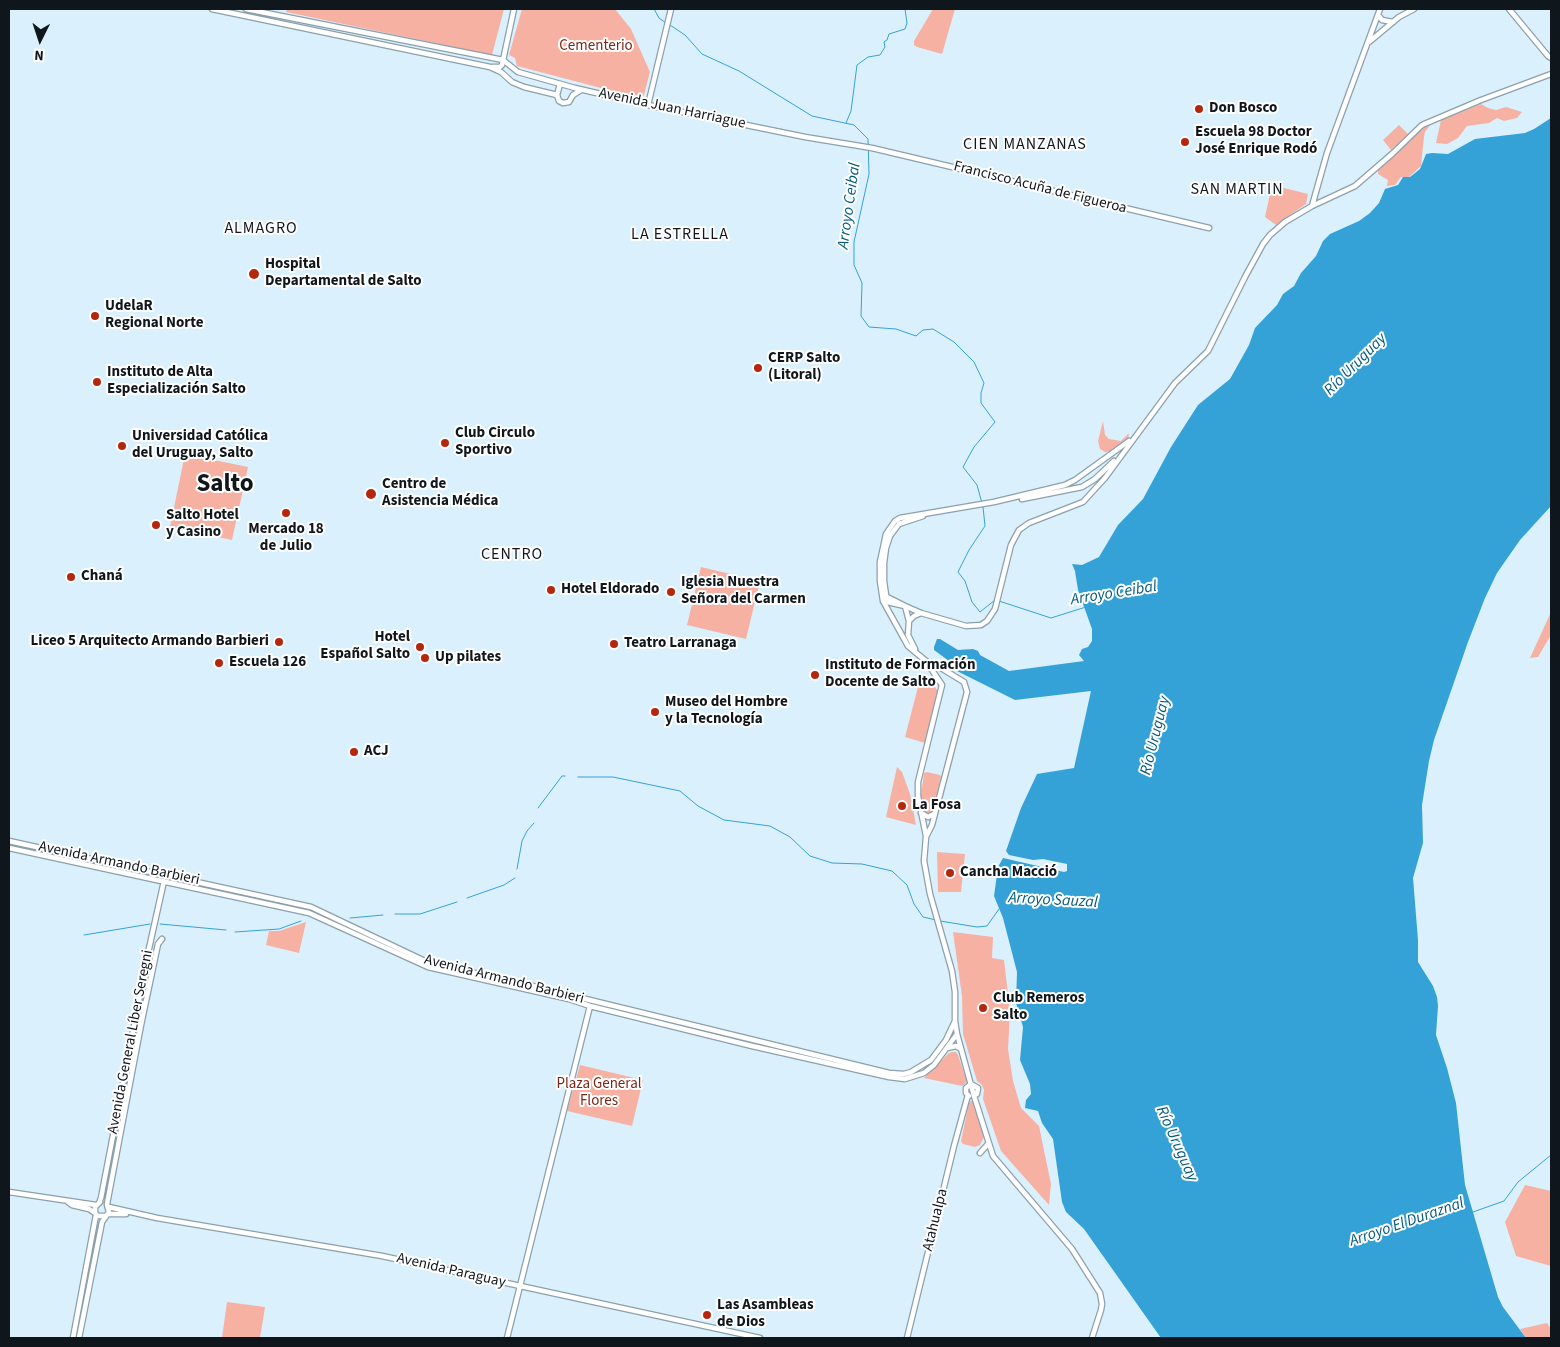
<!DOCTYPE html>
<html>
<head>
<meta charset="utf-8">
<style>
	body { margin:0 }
	#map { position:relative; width:1560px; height:1347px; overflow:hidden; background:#dbf0fd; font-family:"Source Sans 3",sans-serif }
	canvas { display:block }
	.frame { position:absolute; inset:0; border:10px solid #10171c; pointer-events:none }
	.north { position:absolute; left:15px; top:15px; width:50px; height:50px; -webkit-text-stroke:4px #fff; paint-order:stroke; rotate:184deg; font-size:14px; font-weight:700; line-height:20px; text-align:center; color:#10171c }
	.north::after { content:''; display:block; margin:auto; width:18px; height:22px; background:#10171c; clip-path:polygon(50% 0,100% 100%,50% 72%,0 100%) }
</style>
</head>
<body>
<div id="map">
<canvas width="1560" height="1347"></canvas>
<div class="frame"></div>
<div class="north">N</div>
</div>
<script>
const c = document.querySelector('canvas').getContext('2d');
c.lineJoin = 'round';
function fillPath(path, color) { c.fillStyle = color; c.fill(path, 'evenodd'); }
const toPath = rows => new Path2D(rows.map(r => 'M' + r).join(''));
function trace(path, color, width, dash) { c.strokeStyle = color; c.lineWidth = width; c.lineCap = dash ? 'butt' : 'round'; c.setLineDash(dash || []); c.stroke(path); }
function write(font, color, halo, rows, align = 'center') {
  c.font = font + ' "Source Sans 3",sans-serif'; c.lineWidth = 4; c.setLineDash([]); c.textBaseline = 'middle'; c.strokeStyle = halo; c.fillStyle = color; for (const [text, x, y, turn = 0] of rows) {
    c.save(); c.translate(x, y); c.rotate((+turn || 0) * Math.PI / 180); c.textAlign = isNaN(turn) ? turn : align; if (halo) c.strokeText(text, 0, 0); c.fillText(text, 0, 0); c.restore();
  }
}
const green = toPath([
	[287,9,504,9,492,55,286,12],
	[522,9,615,9,631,29,650,72,644,95,639,98,517,66,515,58,509,55],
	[933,9,955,9,942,54,917,47,914,45,914,41],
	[1481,104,1488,108,1496,110,1506,107,1522,112,1517,118,1508,120,1504,121,1497,118,1489,123,1467,126,1458,138,1447,144,1436,143,1441,120],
	[1430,122,1431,124,1425,132,1424,137,1421,166,1409,177,1401,177,1395,185,1387,186,1388,180,1378,174,1378,170,1420,129],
	[1399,125,1408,134,1391,150,1383,140],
	[1272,185,1308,194,1306,204,1276,225,1265,217],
	[1103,421,1105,435,1109,439,1121,441,1129,433,1128,439,1125,443,1111,451,1105,452,1100,449,1098,441],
	[185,454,248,467,232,540,170,527],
	[701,567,760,581,746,639,687,625],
	[1551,612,1551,635,1538,657,1530,658],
	[926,682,934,685,938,692,925,743,905,737,918,687],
	[897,767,902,772,910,794,916,825,886,817],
	[927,772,940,775,941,777,932,812,928,815,925,814,921,796,924,773],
	[937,852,965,854,961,892,938,892],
	[306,922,299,953,266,945,269,931,279,931],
	[953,932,993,937,992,958,1004,960,1010,1012,1008,1049,1013,1081,1021,1108,1039,1126,1051,1184,1049,1205,1001,1151,983,1099,984,1090,982,1085,977,1081,963,1034,962,996],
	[952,1052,956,1052,958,1055,967,1082,962,1086,924,1078,949,1053],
	[580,1065,643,1080,632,1126,567,1111],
	[971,1101,974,1102,984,1137,980,1145,975,1147,963,1144,961,1141,969,1103],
	[1525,1185,1551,1191,1551,1266,1516,1256,1505,1222],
	[227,1302,265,1307,260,1338,222,1338],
	[1547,1323,1551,1329,1551,1338,1526,1338,1520,1329]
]);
const water = toPath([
	[1551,118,1551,506,1520,540,1497,573,1485,598,1468,642,1434,740,1429,761,1422,805,1423,843,1413,878,1418,940,1418,962,1433,986,1437,997,1438,1006,1436,1035,1447,1068,1456,1103,1465,1185,1498,1297,1503,1307,1526,1338,1161,1338,1084,1229,1066,1212,1062,1202,1053,1139,1042,1123,1038,1111,1025,1108,1026,1100,1031,1094,1030,1084,1020,1060,1023,1027,1016,1003,1017,972,1003,918,994,896,998,867,1003,858,1064,872,1067,871,1067,864,1043,859,1033,860,1009,855,1006,851,1021,808,1037,774,1074,768,1091,691,1015,700,957,671,949,661,934,650,934,647,937,639,940,639,958,650,973,649,978,651,980,655,1009,671,1084,661,1079,655,1082,649,1088,647,1092,641,1092,629,1078,590,1075,571,1072,564,1082,565,1099,557,1118,525,1143,499,1171,447,1198,405,1230,379,1249,345,1255,328,1277,305,1283,294,1294,286,1301,273,1316,256,1323,241,1330,234,1359,221,1370,213,1379,203,1385,189,1398,185,1403,177,1410,177,1420,169,1426,154,1432,153,1448,154,1475,139,1525,133,1534,129]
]);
const stream = toPath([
	[654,9,659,18,666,23],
	[670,25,685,35,702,54,739,71,812,116,854,125,868,139,869,174,854,242,854,265,862,283,861,316,869,327,896,329,916,336,923,330,933,329,954,342,974,362,984,383,981,393,981,403,995,422,974,447,963,467,977,485,982,503],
	[846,123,851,111,857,65,868,57,880,55,885,47,884,42,887,40,889,34,905,29,907,23,905,9],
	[983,507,985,526,969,550,958,572,965,581,972,602,980,612,995,600],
	[999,601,1051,618,1086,607],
	[578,777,613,777,680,791,698,806,724,820,770,826,790,837,810,856,832,863,862,864,892,871,907,885,914,904,923,917,936,920],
	[538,808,562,776,565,776],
	[517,869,522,841,527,831,534,823],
	[467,898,504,885,515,878],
	[395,914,420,914,457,902],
	[350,918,383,915],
	[940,921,977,927,987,926,999,909],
	[160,924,226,930],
	[235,932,279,929,301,921],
	[84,935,150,924],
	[1473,1212,1504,1201,1518,1182,1551,1155]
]);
const minorTunnel = toPath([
	[925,659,941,668]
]);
const minor = toPath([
	[212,9,490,67,501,72,512,82,524,87,557,95],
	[246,9,503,60,518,72,575,88,648,105,805,137,872,148,1209,228],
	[1509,9,1548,56,1551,58],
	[1378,15,1382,20,1393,22],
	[1369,42,1399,17,1414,9],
	[492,67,500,67,502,65,514,9],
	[560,84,557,95,559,101,563,103,569,102,573,95,581,90],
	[648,105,671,9],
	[1312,206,1327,153,1380,9],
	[1022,499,1082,487,1095,479,1114,461],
	[885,596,905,606,909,621],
	[883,601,905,606,921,613,966,626,981,625,987,621,995,609,1011,545,1019,530,1029,523,1083,502,1105,478,1175,383,1208,351,1245,277,1263,244,1270,235,1285,222,1312,206,1355,186,1392,154,1422,125,1481,100,1551,74],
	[887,602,884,581,884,563,886,548,890,536,899,524,923,516],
	[915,649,908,635,909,621,914,616,921,613],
	[941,668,964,682,967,692,932,825,926,837,924,861,930,894,952,971,955,992,955,1021,957,1034,974,1096,993,1156,1072,1249,1100,1293,1102,1304,1101,1310,1092,1338],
	[921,813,928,817,934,814],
	[926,836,918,796,918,782,942,685,926,661,908,646,883,601,880,581,880,562,886,534,895,521,900,518,994,502,1065,485,1075,480,1129,441],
	[9,841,311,907,429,963,520,983,889,1073,904,1074,911,1072,931,1060,946,1040,955,1021],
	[9,848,309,913,428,967,569,999,590,1006,752,1046,889,1077,905,1079,924,1073,934,1065,957,1034],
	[947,1048,956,1046,961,1049],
	[971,1084,978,1088,977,1094,974,1096],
	[969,1096,966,1093,966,1088,971,1084],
	[980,1153,988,1144],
	[9,1192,96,1205],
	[68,1202,72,1205,89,1209,95,1213],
	[100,1202,95,1207,95,1213,98,1216,105,1216],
	[99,1203,101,1198,148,953,164,881],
	[107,1204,141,1025,158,944,162,939],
	[109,1207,157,1218,382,1256,760,1338],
	[108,1214,126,1214],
	[73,1338,96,1215],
	[79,1338,102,1222,109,1212,107,1205],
	[507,1338,590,1006],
	[907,1338,954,1146,968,1095]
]);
const markers = [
	[1199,109,5,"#b4270d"],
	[1185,142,5,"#b4270d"],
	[254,274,6,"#b4270d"],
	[95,316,5,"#b4270d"],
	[758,368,5,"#b4270d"],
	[97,382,5,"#b4270d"],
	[445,443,5,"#b4270d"],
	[122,446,5,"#b4270d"],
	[371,494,6,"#b4270d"],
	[286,513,5,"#b4270d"],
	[156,525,5,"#b4270d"],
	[71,577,5,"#b4270d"],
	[551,590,5,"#b4270d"],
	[671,592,5,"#b4270d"],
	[279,642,5,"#b4270d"],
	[614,644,5,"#b4270d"],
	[420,647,5,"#b4270d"],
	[425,658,5,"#b4270d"],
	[219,663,5,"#b4270d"],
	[815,675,5,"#b4270d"],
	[655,712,5,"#b4270d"],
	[354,752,5,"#b4270d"],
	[902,806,5,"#b4270d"],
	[950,873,5,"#b4270d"],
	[983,1008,5,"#b4270d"],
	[707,1315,5,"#b4270d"]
];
const parkNames = [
	["Cementerio",596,47],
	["Plaza General",599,1085],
	["Flores",599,1102]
];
const streetNames = [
	["Avenida Juan Harriague",672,109,12],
	["Francisco Acuña de Figueroa",1040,188,14],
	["Avenida Armando Barbieri",119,864,12],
	["Avenida Armando Barbieri",504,980,14],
	["Avenida General Líber Seregni",131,1042,-79],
	["Atahualpa",936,1220,-76],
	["Avenida Paraguay",451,1271,13]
];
const poiNames = [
	["Don Bosco",1209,109],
	["Escuela 98 Doctor",1195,133],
	["José Enrique Rodó",1195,150],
	["Hospital",265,265],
	["Departamental de Salto",265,282],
	["UdelaR",105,307],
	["Regional Norte",105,324],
	["CERP Salto",768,359],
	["(Litoral)",768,376],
	["Instituto de Alta",107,373],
	["Especialización Salto",107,390],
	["Club Circulo",455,434],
	["Sportivo",455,451],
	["Universidad Católica",132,437],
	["del Uruguay, Salto",132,454],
	["Centro de",382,485],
	["Asistencia Médica",382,502],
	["Salto Hotel",166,516],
	["y Casino",166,533],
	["Mercado 18",286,530,"center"],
	["de Julio",286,547,"center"],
	["Chaná",81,577],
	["Iglesia Nuestra",681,583],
	["Señora del Carmen",681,600],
	["Hotel Eldorado",561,590],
	["Hotel",410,638,"right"],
	["Español Salto",410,655,"right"],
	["Liceo 5 Arquitecto Armando Barbieri",269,642,"right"],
	["Teatro Larranaga",624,644],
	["Up pilates",435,658],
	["Escuela 126",229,663],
	["Instituto de Formación",825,666],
	["Docente de Salto",825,683],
	["Museo del Hombre",665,703],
	["y la Tecnología",665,720],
	["ACJ",364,752],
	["La Fosa",912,806],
	["Cancha Macció",960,873],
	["Club Remeros",993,999],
	["Salto",993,1016],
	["Las Asambleas",717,1306],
	["de Dios",717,1323]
];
const neighbourhoodNames = [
	["CIEN MANZANAS",1025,145],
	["SAN MARTIN",1237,190],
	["ALMAGRO",261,229],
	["LA ESTRELLA",680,235],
	["CENTRO",512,555]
];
const waterNames = [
	["Arroyo Ceibal",850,206,-82],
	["Río Uruguay",1356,365,-45],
	["Arroyo Ceibal",1114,594,-9],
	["Río Uruguay",1156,736,-76],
	["Arroyo Sauzal",1053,901,3],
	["Río Uruguay",1176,1144,66],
	["Arroyo El Duraznal",1407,1223,-19]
];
const townNames = [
	["Salto",225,486]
];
fillPath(green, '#f6b1a2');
fillPath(water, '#34a1d7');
trace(stream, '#34a1d7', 1);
trace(minorTunnel, '#bdcfdb', 4.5, [4.5, 2]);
trace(minor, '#8ca0ac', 7);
trace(minor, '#fff', 4.5);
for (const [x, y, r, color] of markers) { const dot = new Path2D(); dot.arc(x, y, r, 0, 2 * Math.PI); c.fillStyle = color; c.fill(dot); trace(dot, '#fff', 2); }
write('15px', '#7d2616', '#fff', parkNames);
write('15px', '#10171c', '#fff', streetNames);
write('bold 15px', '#10171c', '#fff', poiNames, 'left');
c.letterSpacing = '1px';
write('16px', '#10171c', '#fff', neighbourhoodNames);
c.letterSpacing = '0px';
write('italic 16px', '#035a7f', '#fff', waterNames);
write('bold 25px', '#10171c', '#fff', townNames);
</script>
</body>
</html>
